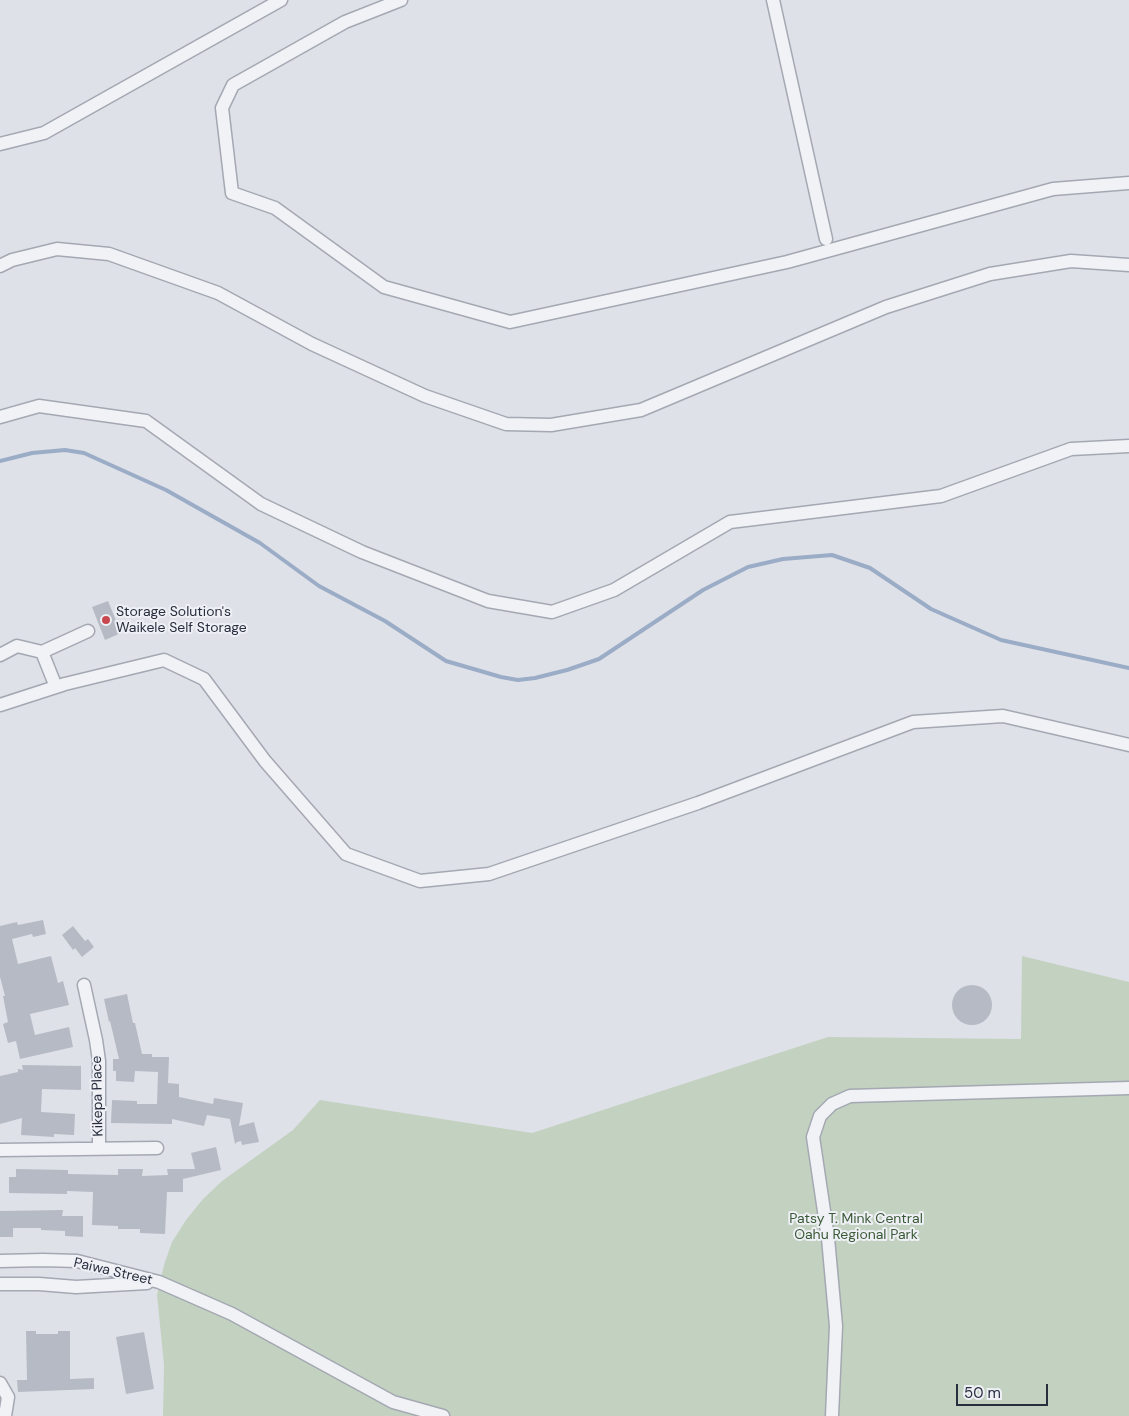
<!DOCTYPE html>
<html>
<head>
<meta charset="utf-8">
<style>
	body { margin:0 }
	#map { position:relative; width:1129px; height:1416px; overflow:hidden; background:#dfe1e8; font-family:"DM Sans",sans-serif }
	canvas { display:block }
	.scale { position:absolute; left:956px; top:1384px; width:92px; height:22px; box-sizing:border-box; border:2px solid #282e3e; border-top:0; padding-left:6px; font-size:15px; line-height:18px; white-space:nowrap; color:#282e3e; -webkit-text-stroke:4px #eef0f5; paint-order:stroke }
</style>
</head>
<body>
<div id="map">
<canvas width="1129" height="1416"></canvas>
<div class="scale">50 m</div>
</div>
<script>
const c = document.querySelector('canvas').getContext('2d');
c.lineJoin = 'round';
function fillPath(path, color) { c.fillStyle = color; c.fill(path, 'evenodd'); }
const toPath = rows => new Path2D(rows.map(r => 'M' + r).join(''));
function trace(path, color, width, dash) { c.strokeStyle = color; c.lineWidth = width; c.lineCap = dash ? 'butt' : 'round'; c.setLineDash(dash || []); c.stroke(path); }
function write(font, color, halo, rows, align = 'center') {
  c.font = font + ' "DM Sans",sans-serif'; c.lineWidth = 4; c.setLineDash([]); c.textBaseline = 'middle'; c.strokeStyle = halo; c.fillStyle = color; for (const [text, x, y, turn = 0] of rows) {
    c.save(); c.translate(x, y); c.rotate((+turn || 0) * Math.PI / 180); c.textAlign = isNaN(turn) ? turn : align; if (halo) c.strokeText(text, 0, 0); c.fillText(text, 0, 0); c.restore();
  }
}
const green = toPath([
	[1022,956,1129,982,1129,1416,163,1416,164,1365,157,1295,164,1265,172,1242,186,1220,203,1199,222,1181,293,1130,320,1100,532,1133,828,1037,1021,1039]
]);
const stream = toPath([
	[0,461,32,453,65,450,84,453,166,490,260,543,319,586,385,621,446,661,501,677,518,680,535,678,567,670,599,659,703,590,748,567,783,559,832,555,870,568,931,609,1001,640,1129,668]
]);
const building = toPath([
	[108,601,121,633,105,640,92,607],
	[43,920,46,934,33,937,32,934,12,939,18,964,51,956,58,983,63,981,69,1005,30,1014,35,1035,69,1027,73,1047,20,1059,16,1041,8,1043,3,1024,8,1022,3,996,5,996,0,977,0,926,17,922,18,925],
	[73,926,85,941,88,939,94,947,82,957,75,948,73,950,62,935],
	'952 1005a20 20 0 1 1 40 0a20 20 0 1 1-40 0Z',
	[127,994,133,1023,135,1023,142,1054,152,1054,152,1057,169,1057,168,1083,179,1084,179,1097,213,1104,214,1098,243,1103,239,1126,254,1122,259,1142,242,1145,241,1141,237,1142,235,1144,230,1119,207,1115,204,1126,172,1119,172,1124,111,1123,112,1100,137,1101,137,1104,157,1104,158,1072,135,1071,134,1082,116,1081,116,1071,113,1071,113,1059,119,1059,110,1021,109,1022,104,999],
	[22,1065,81,1066,81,1090,42,1089,41,1112,75,1114,74,1135,54,1134,54,1137,21,1135,22,1118,0,1124,0,1076,18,1072,18,1069,23,1070],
	[216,1147,221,1170,183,1179,183,1192,167,1192,165,1234,140,1233,140,1229,118,1229,118,1226,92,1225,93,1192,67,1191,67,1194,9,1193,9,1177,16,1177,16,1169,68,1170,68,1174,118,1175,118,1169,143,1169,142,1176,168,1175,167,1169,195,1169,191,1153],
	[63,1210,62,1216,83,1216,83,1237,65,1236,65,1231,41,1230,41,1228,13,1228,13,1237,0,1237,0,1211],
	[26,1331,36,1331,36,1334,58,1334,58,1331,70,1331,70,1379,94,1378,94,1389,18,1392,17,1380,27,1380],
	[144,1332,154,1389,126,1394,116,1337]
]);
const minor = toPath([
	[401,0,345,22,233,85,222,108,232,193,275,208,384,287,510,322,787,262,1053,189,1129,183],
	[773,0,826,239],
	[0,144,44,133,281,0],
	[0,266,12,260,57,249,109,254,218,293,312,344,425,396,506,424,551,425,641,410,886,307,990,274,1071,261,1129,265],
	[0,417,39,406,146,421,261,504,362,552,488,601,552,612,614,590,730,522,941,496,1071,449,1129,446],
	[42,652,88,631],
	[0,655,17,646,42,652,56,687],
	[0,705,65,684,164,660,204,679,265,761,346,854,420,881,489,874,698,803,913,722,1003,716,1129,745],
	[84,985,96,1040,99,1061,99,1148],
	[0,1150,157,1148],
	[0,1261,43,1260,77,1261,159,1282,232,1314,393,1402,443,1416],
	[0,1284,39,1284,76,1287,147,1283],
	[0,1383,8,1397,5,1416],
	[832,1416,836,1326,828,1238,813,1137,820,1116,832,1104,850,1096,1129,1088]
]);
const markers = [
	[106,620,5,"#c8484f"]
];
const poiNames = [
	["Storage Solution's",116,612],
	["Waikele Self Storage",116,628]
];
const streetNames = [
	["Kikepa Place",98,1096,-91],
	["Paiwa Street",113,1272,13]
];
const parkNames = [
	["Patsy T. Mink Central",856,1219],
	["Oahu Regional Park",856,1235]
];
fillPath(green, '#c3d1c0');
trace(stream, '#9bacc6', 4);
fillPath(building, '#b6bac4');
trace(minor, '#a4a8b2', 15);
trace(minor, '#f1f2f6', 12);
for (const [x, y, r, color] of markers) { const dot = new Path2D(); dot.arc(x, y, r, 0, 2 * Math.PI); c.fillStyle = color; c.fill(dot); trace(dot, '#eef0f5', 2); }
write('14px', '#282e3e', '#eef0f5', poiNames, 'left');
write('14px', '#282e3e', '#eef0f5', streetNames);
write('14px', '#3a5936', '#eef0f5', parkNames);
</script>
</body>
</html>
